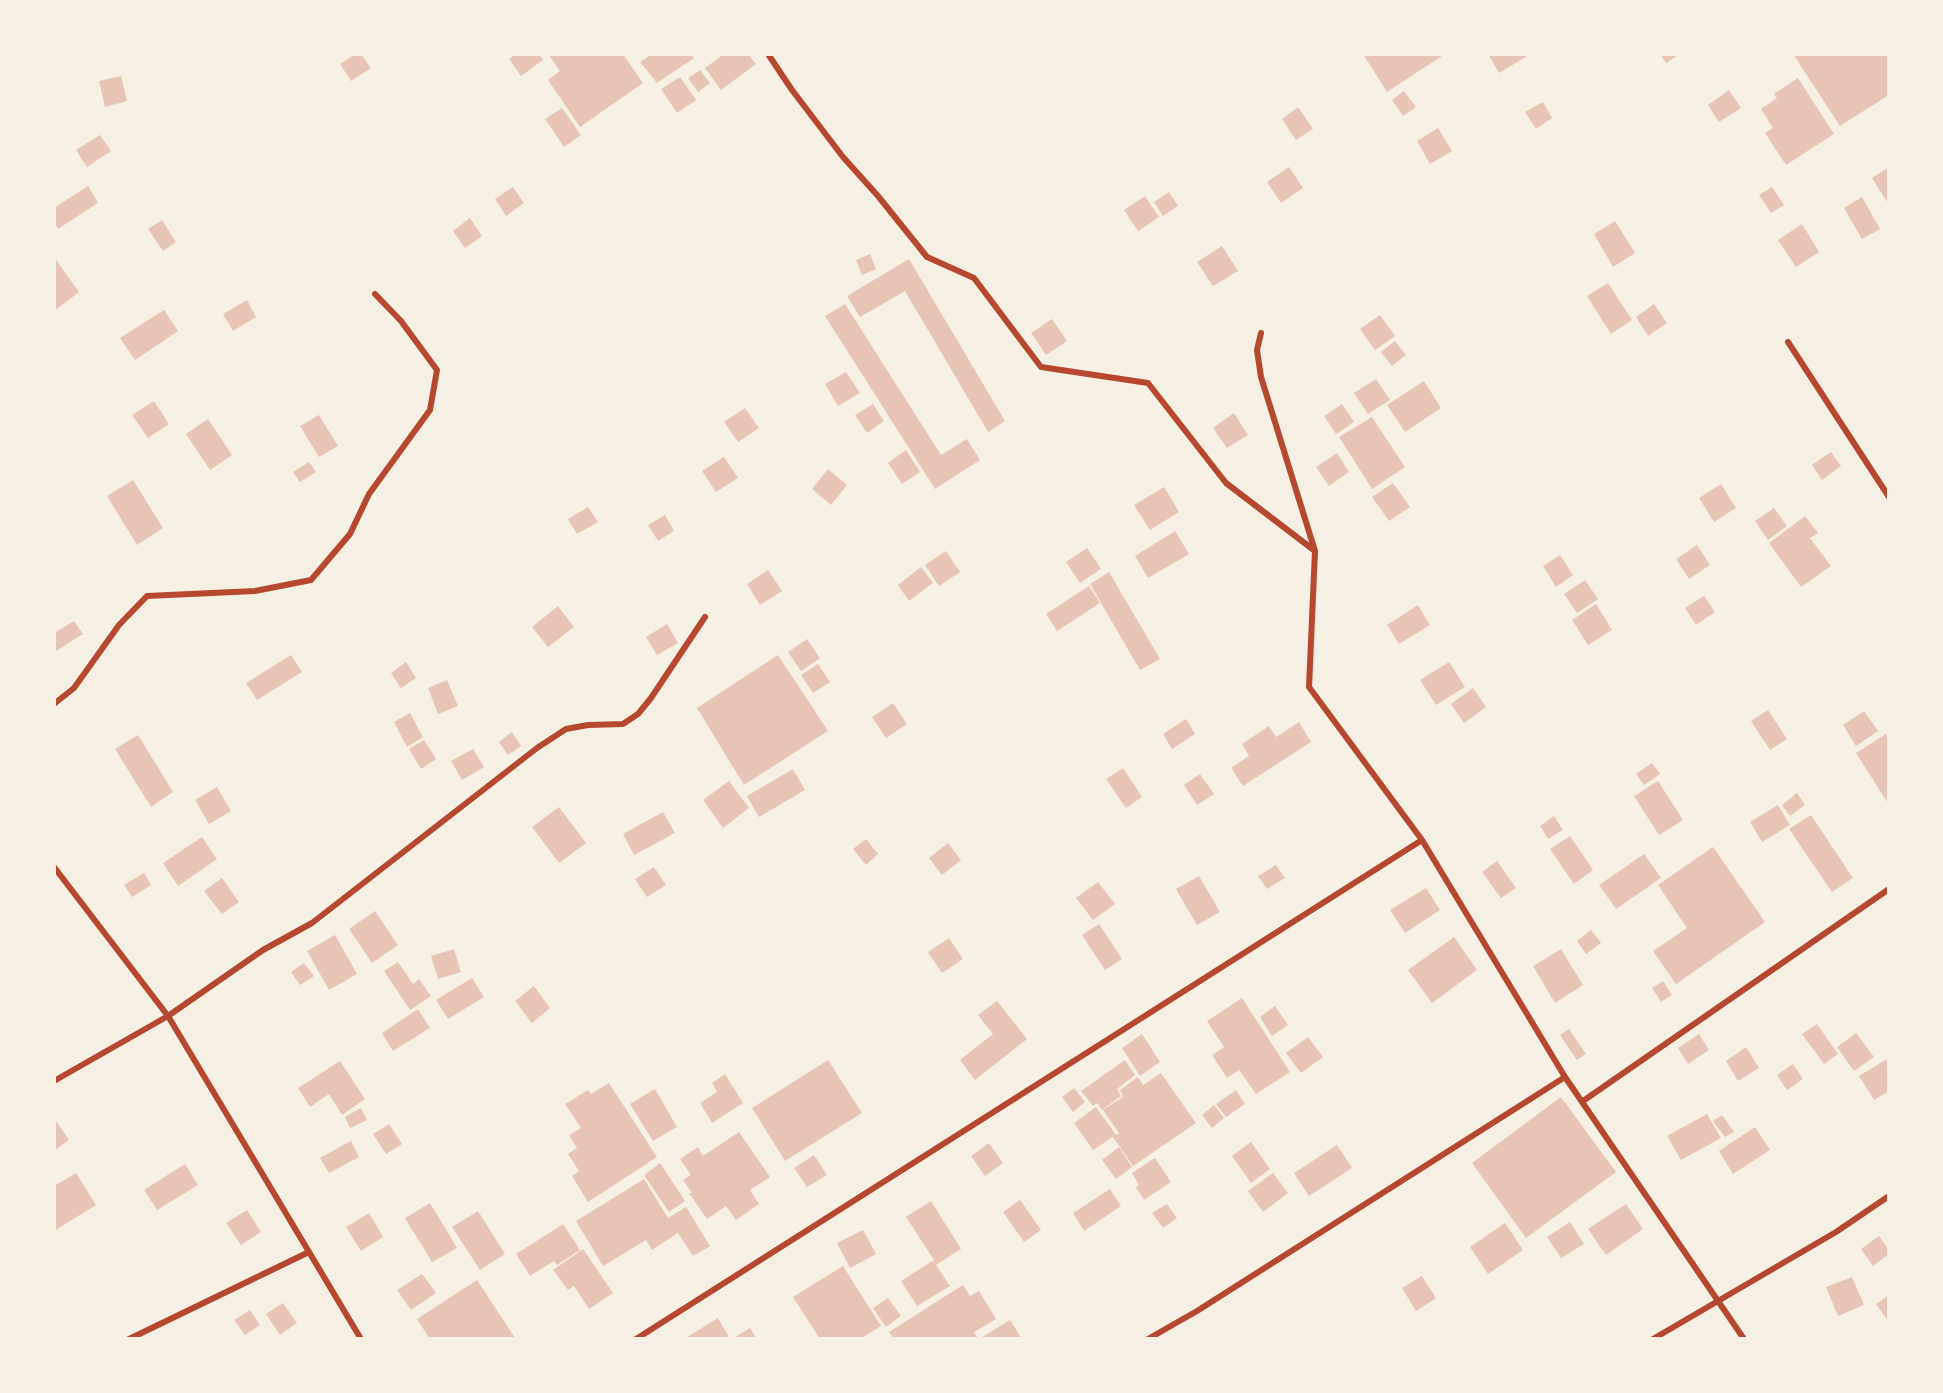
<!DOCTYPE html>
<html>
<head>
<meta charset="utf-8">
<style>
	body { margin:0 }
	#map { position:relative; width:1943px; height:1393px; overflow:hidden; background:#f6efe4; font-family:Quicksand,sans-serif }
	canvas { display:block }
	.frame { position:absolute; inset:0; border:56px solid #f6efe4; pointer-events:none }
</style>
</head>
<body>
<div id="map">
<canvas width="1943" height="1393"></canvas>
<div class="frame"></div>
</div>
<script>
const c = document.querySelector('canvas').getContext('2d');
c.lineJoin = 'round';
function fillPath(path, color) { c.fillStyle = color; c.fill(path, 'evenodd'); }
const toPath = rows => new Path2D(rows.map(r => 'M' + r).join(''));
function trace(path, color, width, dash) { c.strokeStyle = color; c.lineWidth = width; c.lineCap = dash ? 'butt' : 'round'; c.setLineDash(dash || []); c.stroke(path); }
const building = toPath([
	[356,54,361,54,371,68,351,81,340,64],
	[516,54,539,54,543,60,521,76,509,59],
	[548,54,623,54,643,83,580,127,548,80,560,71],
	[652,54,691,54,694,58,657,83,640,62],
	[724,54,748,54,756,64,721,90,705,68],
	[1363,54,1441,54,1442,56,1387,92],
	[1488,54,1531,54,1499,73],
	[1660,54,1680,54,1666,63],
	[1793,54,1889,54,1889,95,1840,126],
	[700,70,710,83,698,92,688,78],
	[121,76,127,101,105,107,99,81],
	[680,77,696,100,677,113,661,89],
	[1798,78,1834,134,1786,165,1765,133,1773,128,1761,109,1777,98,1774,94],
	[1729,90,1741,108,1719,122,1708,105],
	[1404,91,1416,107,1403,116,1392,100],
	[1543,102,1552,118,1536,129,1525,112],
	[1298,107,1313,129,1296,140,1282,119],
	[562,108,581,135,564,147,545,119],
	[1438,128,1452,151,1430,164,1417,141],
	[100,135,111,151,87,167,76,150],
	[1289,167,1303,188,1281,203,1267,182],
	[1889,167,1889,205,1872,178],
	[88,186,98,203,58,229,54,223,54,208],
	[513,187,524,203,506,216,495,199],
	[1772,187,1784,205,1771,213,1759,195],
	[1169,192,1178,206,1163,216,1154,202],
	[1145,196,1159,217,1138,231,1124,210],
	[1862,197,1880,229,1862,239,1844,208],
	[470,218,482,236,465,248,453,231],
	[162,220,176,242,163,251,148,229],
	[1615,221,1635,253,1613,267,1594,234],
	[1802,224,1819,252,1796,267,1778,240],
	[1222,246,1238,271,1213,286,1197,262],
	[870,254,876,269,862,275,856,260],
	[54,257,79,292,54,311],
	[909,259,1005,421,988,432,905,291,860,317,847,296],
	[1608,283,1632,320,1611,334,1587,296],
	[247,300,256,317,233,331,223,314],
	[845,304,941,455,967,439,980,460,935,489,825,316],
	[1654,304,1667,323,1648,336,1636,317],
	[164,310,178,331,135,360,120,338],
	[1380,315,1395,336,1375,350,1360,329],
	[1052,319,1067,341,1046,355,1031,333],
	[1395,341,1406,355,1392,366,1381,352],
	[846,372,860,393,838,406,825,384],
	[1376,379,1390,400,1368,414,1354,393],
	[1424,381,1441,408,1405,432,1387,405],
	[154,401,169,424,148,438,132,415],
	[873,404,884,421,867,433,855,415],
	[1342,404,1354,422,1336,434,1324,416],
	[745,408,759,428,738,442,724,422],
	[1234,413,1248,435,1227,448,1213,428],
	[319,415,338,446,319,457,300,426],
	[1372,417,1405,467,1372,489,1339,437],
	[208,419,232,455,210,470,186,434],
	[906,450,920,472,902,484,888,463],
	[1831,452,1841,466,1822,480,1812,465],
	[1337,453,1349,472,1329,486,1316,467],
	[724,457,738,478,716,492,702,471],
	[309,462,316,472,300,482,293,472],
	[828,469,847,485,831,505,812,489],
	[133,480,163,528,137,545,107,496],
	[1393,483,1410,507,1389,521,1372,497],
	[1721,484,1736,508,1714,522,1699,498],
	[1164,487,1179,512,1150,530,1134,505],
	[588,507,598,522,577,534,568,519],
	[1774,508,1787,526,1768,540,1755,521],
	[665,515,674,531,658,541,648,525],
	[1805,516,1818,533,1810,538,1831,566,1801,587,1769,543],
	[1175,531,1189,554,1148,578,1135,556],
	[1697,545,1710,565,1689,579,1676,559],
	[1087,548,1101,569,1080,583,1066,562],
	[946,551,960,572,939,586,925,565],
	[1560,555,1573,575,1556,587,1543,566],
	[921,567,933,583,909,601,898,585],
	[768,570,782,591,760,605,747,584],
	[1109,572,1160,659,1140,670,1090,584],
	[1585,580,1598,599,1577,613,1564,594],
	[1089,586,1100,603,1057,631,1046,614],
	[1704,596,1715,612,1696,625,1685,608],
	[1596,604,1612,630,1588,645,1572,620],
	[1418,605,1430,625,1399,644,1387,625],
	[558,606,574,627,548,647,532,627],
	[74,621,83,634,56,651,54,648,54,633],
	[667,624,678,643,657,655,646,637],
	[807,639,820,658,801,671,788,652],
	[291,655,302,672,257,700,246,683],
	[778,655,828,731,744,785,697,708],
	[406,662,416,678,401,688,391,673],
	[1449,662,1465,687,1436,705,1420,680],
	[818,664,830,682,813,693,801,675],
	[447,680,458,706,438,714,428,688],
	[1473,688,1486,707,1464,723,1451,704],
	[893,703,907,724,886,738,872,717],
	[1768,710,1787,739,1770,750,1751,721],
	[1864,711,1878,731,1856,746,1843,725],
	[410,713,423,737,407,747,394,722],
	[1186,719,1195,734,1172,749,1163,734],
	[1299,722,1311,742,1243,786,1231,768,1249,756,1242,744,1269,726,1276,737],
	[512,732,521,746,508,755,499,742],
	[1886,734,1889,739,1889,805,1856,753],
	[138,735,173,792,151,807,115,749],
	[424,740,436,759,421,769,409,749],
	[473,749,484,767,462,780,451,761],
	[1652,763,1660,774,1644,785,1636,774],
	[1123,768,1142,797,1126,808,1106,779],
	[793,769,805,790,759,817,747,796],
	[1200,774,1214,794,1197,805,1184,785],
	[729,781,749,808,723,828,703,800],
	[1658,781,1683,820,1659,835,1634,796],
	[217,787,231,811,209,824,195,800],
	[1797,793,1805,805,1790,816,1782,805],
	[1778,805,1790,825,1762,842,1750,822],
	[559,807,586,843,559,863,532,827],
	[663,812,675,833,634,855,623,834],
	[1811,815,1853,878,1832,892,1789,829],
	[1554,816,1563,830,1548,839,1540,826],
	[1570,836,1593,870,1574,884,1550,849],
	[202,837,217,859,178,886,163,863],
	[866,839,878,854,866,865,853,849],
	[948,843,961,860,942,875,929,858],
	[1713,847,1765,922,1676,984,1653,951,1687,928,1658,885],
	[1644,854,1661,878,1616,909,1599,885],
	[1497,861,1516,888,1501,898,1482,872],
	[1276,865,1285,878,1267,889,1258,876],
	[654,867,666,885,647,897,635,879],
	[144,873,151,885,132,897,124,885],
	[1199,876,1220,912,1197,925,1176,889],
	[222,878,239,902,222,914,204,891],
	[1098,882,1115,904,1093,920,1076,898],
	[1426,888,1440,910,1405,933,1390,910],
	[375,911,398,945,372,963,349,929],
	[1099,924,1122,959,1105,970,1082,935],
	[1591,930,1601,943,1586,954,1577,941],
	[335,935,357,974,329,990,307,951],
	[1454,937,1477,970,1432,1003,1408,970],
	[949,938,963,959,942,973,928,952],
	[454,949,461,972,438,979,431,956],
	[1561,949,1583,985,1555,1003,1533,966],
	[398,962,413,984,419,979,431,996,410,1010,384,971],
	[304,963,314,976,300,985,291,972],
	[472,978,484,997,448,1019,436,1000],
	[1663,981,1672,995,1661,1002,1652,988],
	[534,986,550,1008,532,1023,515,1001],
	[1242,998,1290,1072,1256,1094,1239,1070,1227,1078,1212,1055,1224,1047,1207,1021],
	[997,1001,1027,1039,975,1080,960,1060,993,1034,978,1015],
	[1275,1006,1288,1025,1272,1036,1260,1017],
	[418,1009,430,1028,393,1051,382,1033],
	[1817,1024,1838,1054,1824,1064,1802,1034],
	[1569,1029,1586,1054,1577,1060,1560,1035],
	[1856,1033,1874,1057,1854,1071,1837,1047],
	[1142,1034,1160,1062,1140,1076,1122,1048],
	[1699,1034,1709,1050,1688,1064,1678,1048],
	[1308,1037,1323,1057,1301,1073,1286,1053],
	[1746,1047,1759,1068,1738,1081,1726,1061],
	[1887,1059,1889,1062,1889,1091,1874,1100,1859,1076],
	[828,1060,862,1113,785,1161,752,1108],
	[1125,1060,1135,1075,1117,1089,1121,1096,1102,1110,1097,1103,1093,1106,1081,1091],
	[340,1061,365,1099,342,1115,329,1094,310,1107,298,1088],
	[1793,1064,1803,1079,1787,1090,1777,1075],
	[1161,1073,1196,1123,1133,1166,1113,1137,1093,1150,1074,1123,1096,1107,1116,1135,1119,1133,1103,1110,1123,1097,1120,1090,1138,1077,1143,1085],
	[725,1074,743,1103,712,1123,700,1103,717,1092,712,1083],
	[609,1083,657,1157,588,1202,572,1176,579,1171,568,1154,577,1148,569,1135,581,1128,565,1104,588,1090,591,1094],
	[1074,1088,1085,1102,1073,1112,1062,1097],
	[655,1089,677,1127,653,1141,630,1104],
	[1236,1090,1245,1104,1226,1117,1216,1104],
	[1561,1097,1616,1172,1526,1238,1472,1163],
	[1214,1105,1224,1118,1212,1128,1202,1115],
	[361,1108,367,1120,350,1128,345,1117],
	[1707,1114,1721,1138,1681,1160,1667,1136],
	[1722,1115,1734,1132,1725,1137,1713,1121],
	[57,1122,69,1140,54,1151,54,1124],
	[389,1124,402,1144,386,1154,373,1134],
	[1755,1127,1770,1150,1733,1174,1719,1151],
	[739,1132,770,1177,750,1190,759,1204,736,1220,726,1206,707,1219,689,1193,692,1193,683,1180,691,1175,680,1159,698,1147,703,1156],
	[351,1141,359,1157,329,1173,320,1158],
	[1251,1142,1270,1169,1251,1183,1232,1156],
	[989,1143,1003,1163,985,1176,971,1156],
	[1337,1145,1352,1168,1309,1196,1294,1173],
	[1119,1147,1132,1167,1116,1179,1102,1160],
	[814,1155,827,1175,807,1187,794,1168],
	[1155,1158,1171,1182,1144,1200,1136,1187,1139,1185,1132,1173],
	[660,1163,685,1201,669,1212,644,1175],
	[185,1164,198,1185,157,1210,144,1190],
	[76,1173,96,1205,54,1231,54,1186],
	[1273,1173,1288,1193,1263,1212,1248,1191],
	[644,1179,668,1218,686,1207,710,1246,693,1256,678,1233,652,1250,646,1240,603,1266,576,1221],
	[1110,1189,1121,1206,1084,1231,1073,1213],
	[1020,1200,1041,1230,1024,1242,1003,1212],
	[931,1201,961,1249,936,1265,950,1286,917,1306,901,1281,934,1260,906,1217],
	[430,1203,457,1248,432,1262,405,1218],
	[1167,1204,1177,1218,1163,1228,1152,1213],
	[1626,1204,1643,1229,1606,1255,1588,1229],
	[247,1210,261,1232,241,1245,226,1223],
	[478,1211,505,1254,480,1270,452,1227],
	[369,1213,383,1237,361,1251,346,1227],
	[1570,1222,1584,1244,1561,1258,1547,1237],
	[1505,1223,1523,1250,1488,1274,1470,1247],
	[563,1224,580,1250,557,1265,554,1261,530,1276,516,1254],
	[863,1230,876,1254,850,1268,837,1243],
	[1879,1236,1889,1250,1889,1254,1873,1266,1861,1249],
	[583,1249,613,1293,589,1309,574,1286,568,1290,553,1270],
	[843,1266,881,1326,860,1339,820,1339,793,1297],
	[422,1274,436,1293,411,1310,397,1290],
	[1422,1276,1436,1298,1416,1311,1402,1288],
	[1852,1277,1864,1305,1838,1316,1826,1287],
	[477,1280,515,1338,430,1339,417,1319],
	[963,1285,970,1296,979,1291,996,1319,974,1332,978,1339,894,1339,889,1332],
	[1889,1295,1889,1322,1876,1304],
	[888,1298,901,1316,886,1327,873,1308],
	[283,1303,297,1323,280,1335,266,1314],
	[250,1310,260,1325,245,1335,234,1320],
	[718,1318,730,1339,684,1339],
	[1010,1320,1022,1339,979,1339],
	[750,1328,757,1339,732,1339]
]);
const minor = toPath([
	[768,54,792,90,843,157,878,196,927,257,974,278,1041,367,1148,383,1226,483,1315,551],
	[1261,333,1257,350,1261,377,1315,551,1309,687,1422,840,1565,1077,1744,1339],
	[1788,342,1889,497],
	[54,704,74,688,119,625,147,596,255,591,311,580,350,534,369,494,430,410,437,370,401,321,375,294],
	[54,867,168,1016,361,1339],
	[54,1081,168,1016,263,950,312,923,537,748,566,729,588,725,623,724,638,714,651,698,705,617],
	[1583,1101,1889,889],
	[129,1339,309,1252],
	[636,1339,1422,840],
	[1148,1339,1197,1311,1565,1077],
	[1653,1339,1836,1232,1889,1196]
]);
fillPath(building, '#e6c5b7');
trace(minor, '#b5482f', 6);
</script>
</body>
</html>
